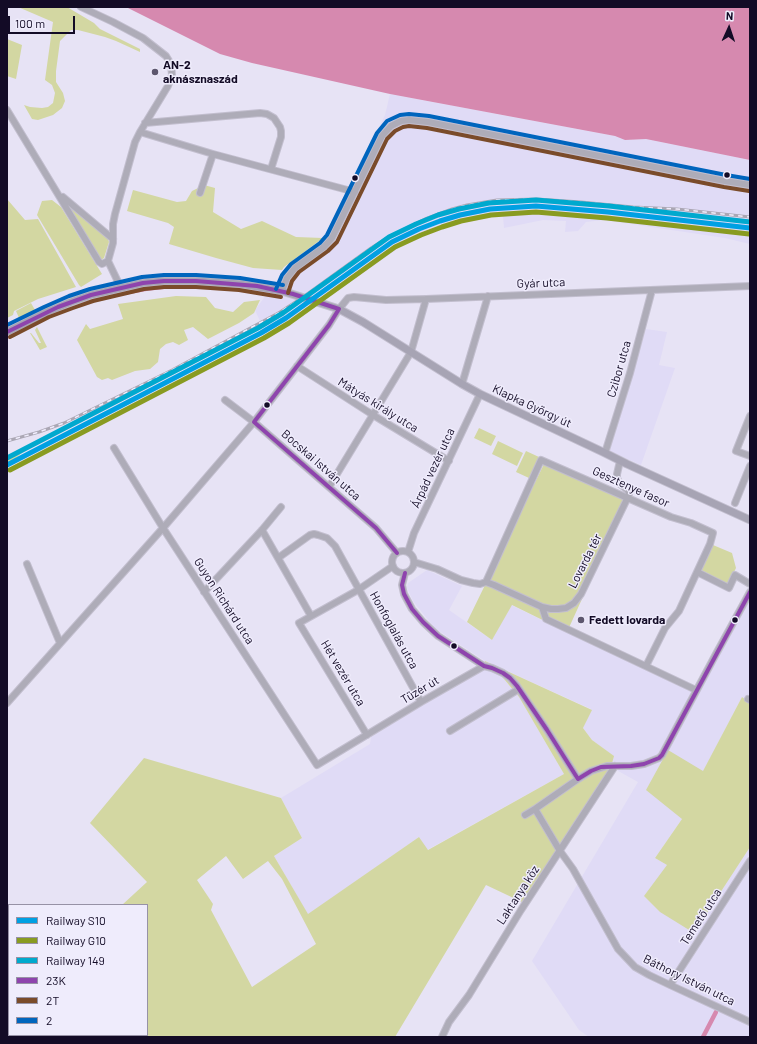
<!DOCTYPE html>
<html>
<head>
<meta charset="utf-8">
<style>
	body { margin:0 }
	#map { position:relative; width:757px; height:1044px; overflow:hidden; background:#e7e3f5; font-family:Barlow,sans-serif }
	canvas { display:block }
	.frame { position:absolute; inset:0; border:8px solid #130b26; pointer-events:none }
	.legend { position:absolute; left:8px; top:904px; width:140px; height:132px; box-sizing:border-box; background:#efecfc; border:1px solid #9792a6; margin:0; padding:5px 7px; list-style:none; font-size:12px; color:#130b26 }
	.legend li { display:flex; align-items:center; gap:8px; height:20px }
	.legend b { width:20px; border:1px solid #9792a6 }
	.north { position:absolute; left:709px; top:8px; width:40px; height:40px; -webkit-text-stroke:3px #efecfc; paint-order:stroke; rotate:3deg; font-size:11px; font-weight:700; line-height:16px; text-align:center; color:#130b26 }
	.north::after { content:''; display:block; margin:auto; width:14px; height:18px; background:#130b26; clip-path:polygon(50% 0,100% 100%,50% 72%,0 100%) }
	.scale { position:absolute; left:8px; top:16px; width:67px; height:18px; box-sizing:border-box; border:2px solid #130b26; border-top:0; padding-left:5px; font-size:12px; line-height:14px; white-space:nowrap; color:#130b26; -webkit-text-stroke:3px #efecfc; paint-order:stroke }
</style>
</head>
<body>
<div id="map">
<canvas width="757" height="1044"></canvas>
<div class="frame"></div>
<ul class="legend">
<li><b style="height:5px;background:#00a0e3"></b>Railway S10</li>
<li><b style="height:5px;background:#899b21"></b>Railway G10</li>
<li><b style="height:5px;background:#00a9ce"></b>Railway 149</li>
<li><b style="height:5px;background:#8e44ad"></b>23K</li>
<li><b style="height:5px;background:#7a4b2a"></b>2T</li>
<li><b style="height:5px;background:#0065bd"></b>2</li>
</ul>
<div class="north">N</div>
<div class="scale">100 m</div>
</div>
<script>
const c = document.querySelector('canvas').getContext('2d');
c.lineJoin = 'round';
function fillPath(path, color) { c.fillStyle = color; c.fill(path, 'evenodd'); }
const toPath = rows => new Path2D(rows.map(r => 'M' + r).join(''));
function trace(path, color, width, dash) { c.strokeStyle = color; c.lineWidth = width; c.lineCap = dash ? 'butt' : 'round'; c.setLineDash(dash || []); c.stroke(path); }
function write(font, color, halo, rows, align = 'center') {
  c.font = font + ' Barlow,sans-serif'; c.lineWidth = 3; c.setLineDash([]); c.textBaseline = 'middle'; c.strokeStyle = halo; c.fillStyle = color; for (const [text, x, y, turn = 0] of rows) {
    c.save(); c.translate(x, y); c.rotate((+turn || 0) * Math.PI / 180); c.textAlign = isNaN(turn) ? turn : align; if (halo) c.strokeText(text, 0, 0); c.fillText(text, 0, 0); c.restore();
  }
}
const built = toPath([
	[390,94,615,136,625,140,646,139,750,160,750,244,725,238,604,220,586,222,578,231,565,232,566,221,543,220,504,228,503,216,474,219,429,232,406,243,268,339,255,310,284,271,324,243,385,115],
	[646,329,667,332,659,365,675,368,641,465,609,451],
	[427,570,462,586,449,610,492,640,511,605,698,695,750,599,750,703,742,697,703,772,668,751,682,819,655,858,667,865,694,933,750,847,750,1037,589,1037,579,1030,532,961,638,782,611,767,613,756,592,740,583,728,591,709,485,661,439,631,432,625,413,601,407,588,408,583],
	[482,669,499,673,519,697,564,774,427,850,419,837,308,915,274,856,302,838,281,798,370,744,371,737]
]);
const green = toPath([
	[18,7,67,7,94,23,100,29,140,49,140,52,116,41,105,37,78,30,71,30,60,41,56,71,56,82,63,93,65,101,62,108,53,115,38,120,32,119,24,105,30,107,42,108,48,107,53,103,55,93,52,85,45,80,53,22],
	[7,39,22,45,16,79,7,76],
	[204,185,215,188,213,212,241,229,262,221,296,237,323,238,284,267,282,270,253,268,216,258,169,244,174,227,168,223,127,211,133,190,177,202,186,201,192,191],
	[7,199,25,220,38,219,76,287,38,299,14,311,13,315,7,318],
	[52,200,61,207,102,274,81,287,79,285,37,215,42,201],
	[72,208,108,239,109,242,104,258,101,260,70,211],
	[176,296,206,297,215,308,233,312,244,302,260,300,254,313,239,323,208,339,193,327,184,330,188,340,179,345,173,342,166,344,160,349,158,362,150,369,135,371,112,380,108,378,102,380,97,377,77,340,86,324,90,329,123,319,118,304],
	[31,303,35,310,19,318,16,311],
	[37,327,47,347,40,350,30,333,31,333,39,343,41,343,35,330],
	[479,428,496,436,491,446,474,438],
	[498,441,523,453,517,466,492,454],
	[32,444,7,466,7,457],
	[526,451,539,457,529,478,516,472],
	[544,464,627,500,567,632,512,605,492,640,467,622],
	[713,545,732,553,736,568,728,584,701,570],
	[485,661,592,710,583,728,592,740,614,756,611,767,522,902,486,885,395,1037,7,1037,7,1006,9,1005,9,1035,147,1035,147,905,122,905,147,882,90,823,144,758,281,798,302,838,274,856,308,914,419,837,428,850,564,774,519,697,499,673,482,669],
	[226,856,243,879,268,861,282,879,316,944,252,987,211,910,213,904,197,880],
	[742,697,750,703,750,847,694,933,660,912,644,896,667,865,655,858,682,819,646,790,668,750,703,771]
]);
const water = toPath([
	[126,7,750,7,750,160,646,139,625,140,615,136,390,94,252,63,220,54]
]);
const stream = toPath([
	[120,295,148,290,176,287,213,286,228,287,266,293],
	[7,326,26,317],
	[7,338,28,326]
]);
const canal = toPath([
	[703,1037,716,1012]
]);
const minor = toPath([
	[81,7,113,22,143,38,166,56,171,64,172,75,168,86,140,132,135,142,115,214,113,224,113,243,108,261,121,288],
	[7,110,99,262,102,264,108,261],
	[145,123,260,113,267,114,274,118,280,127,281,131,281,137,271,169],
	[140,132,213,154,355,192],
	[200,193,213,154],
	[63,197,113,239],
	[282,291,287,278,295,268,324,247,332,238,382,136,391,126,401,121,409,120,428,122,725,181,750,185],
	[297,366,373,415,449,461],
	[462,384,488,296],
	[225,400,254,422,376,528,397,553],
	[750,416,736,451,750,456],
	[114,448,163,528,317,765,421,702,484,666],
	[605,453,630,373,652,290],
	[329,487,411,352,426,299],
	[735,503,750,466],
	[262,530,311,616],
	'392 562a11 11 0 1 1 22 0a11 11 0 1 1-22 0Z',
	[408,552,414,533,480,394],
	[278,558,310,535,314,534,318,535,327,538,335,546,421,702],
	[414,562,437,569,461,580,473,583,480,584,486,582,494,585,542,607,551,609,558,609,566,608,574,603,581,594,628,497,629,494,628,490,620,484,617,478,617,474,620,461],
	[27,564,60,643],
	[697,572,729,588,735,575,750,584],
	[405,573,402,585,404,594,412,609,423,622,438,636,484,666,492,668,503,673,510,678,517,686,547,730,578,779],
	[486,582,541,460,671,517,691,523,713,533,710,544,697,572,679,611,665,628,646,666],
	[204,592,262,530,281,507],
	[542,607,546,619,696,690],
	[748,699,750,700],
	[7,703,163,528,254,422,329,325,339,309,348,298,354,297,386,300,426,299,750,286],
	[450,731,519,689],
	[367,735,299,623,358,590,393,566],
	[535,809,560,851,573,869,618,949,635,967,649,975,670,985,750,1022],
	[525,815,535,809,578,779,591,771,607,766,631,766,644,764,659,758,662,755,716,654,750,592],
	[670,985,750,861],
	[442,1037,449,1022,469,995,521,910,615,766]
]);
const major = toPath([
	[7,332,47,312,71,302,91,295,143,283,164,281,196,281,240,284,282,291,339,309,363,322,462,384,480,394,605,453,627,464,750,520]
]);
const rail = toPath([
	[7,441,39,432,64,423,172,370,280,312,303,297,371,248,390,236,425,219,452,209,467,205,497,200,537,199,581,202,633,207,677,209,750,217]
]);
const bus1 = toPath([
	[7,332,58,307,91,295,143,283,164,281,196,281,257,286,293,294,339,309],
	[254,422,376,528,397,553],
	[254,422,329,325,339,309],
	[405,573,402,585,404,594,412,609,423,622,438,636,484,666,492,668,503,673,510,678,517,686,547,730,578,779],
	[578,779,591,771,601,767,631,766,644,764,659,758,662,755,750,592]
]);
const bus2 = toPath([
	[288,293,292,281,299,272,328,251,337,242,387,139,395,131,403,127,409,126,427,128,724,187,749,191],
	[10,337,49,317,73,308,93,301,144,289,164,287,196,287,239,290,281,297]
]);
const bus3 = toPath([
	[276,289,282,275,291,264,320,243,327,235,377,133,387,121,400,115,409,114,429,116,726,175,750,179],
	[7,325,44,307,69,296,90,289,142,277,164,275,196,275,240,278,283,285]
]);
const rail1 = toPath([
	[7,465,261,333,286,318,392,242,419,229,440,221,460,215,490,209,536,206,608,212,750,228]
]);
const rail2 = toPath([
	[10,470,264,338,289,323,395,247,421,235,442,227,461,221,491,215,536,212,607,218,749,234]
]);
const rail3 = toPath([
	[7,458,258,328,283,313,389,237,416,224,438,215,459,209,489,203,536,200,609,206,750,222]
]);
const markers = [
	[155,72,4,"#5d576e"],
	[727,175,3.5,"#130b26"],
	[355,178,3.5,"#130b26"],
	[267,405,3.5,"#130b26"],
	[581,620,4,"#5d576e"],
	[735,620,3.5,"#130b26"],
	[454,646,3.5,"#130b26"]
];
const poiNames = [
	["AN-2",163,65],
	["aknásznaszád",163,79],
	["Fedett lovarda",589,620]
];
const streetNames = [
	["Gyár utca",541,283,-2],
	["Czibor utca",619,369,-74],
	["Mátyás király utca",378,405,32],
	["Klapka György út",532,406,25],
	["Bocskai István utca",321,465,41],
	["Árpád vezér utca",433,468,-65],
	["Gesztenye fasor",631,487,24],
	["Lovarda tér",585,561,-63],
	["Guyon Richárd utca",224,601,57],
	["Honfoglalás utca",394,630,61],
	["Hét vezér utca",343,673,59],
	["Tüzér út",420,690,-31],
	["Laktanya köz",518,895,-57],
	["Temető utca",701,917,-57],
	["Báthory István utca",689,980,26]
];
fillPath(built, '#e0dbf6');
fillPath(green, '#d3d7a2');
fillPath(water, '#d689af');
trace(stream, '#d689af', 1.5);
trace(canal, '#d689af', 4.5);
trace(minor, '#c2bece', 8);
trace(major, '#c2bece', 9);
trace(minor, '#aeacb8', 6);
trace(major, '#a7a4b4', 7);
trace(rail, '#aba7b4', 3);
trace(rail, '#efecfc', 1.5, [4.5]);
trace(bus1, '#8e44ad', 4);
trace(bus2, '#7a4b2a', 4);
trace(bus3, '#0065bd', 4);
trace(rail1, '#00a0e3', 5);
trace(rail2, '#899b21', 5);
trace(rail3, '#00a9ce', 5);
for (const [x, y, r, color] of markers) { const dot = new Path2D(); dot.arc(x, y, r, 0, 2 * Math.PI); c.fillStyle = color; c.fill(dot); trace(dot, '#efecfc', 1.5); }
write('bold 12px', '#130b26', '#efecfc', poiNames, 'left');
write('12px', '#130b26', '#efecfc', streetNames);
</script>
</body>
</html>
